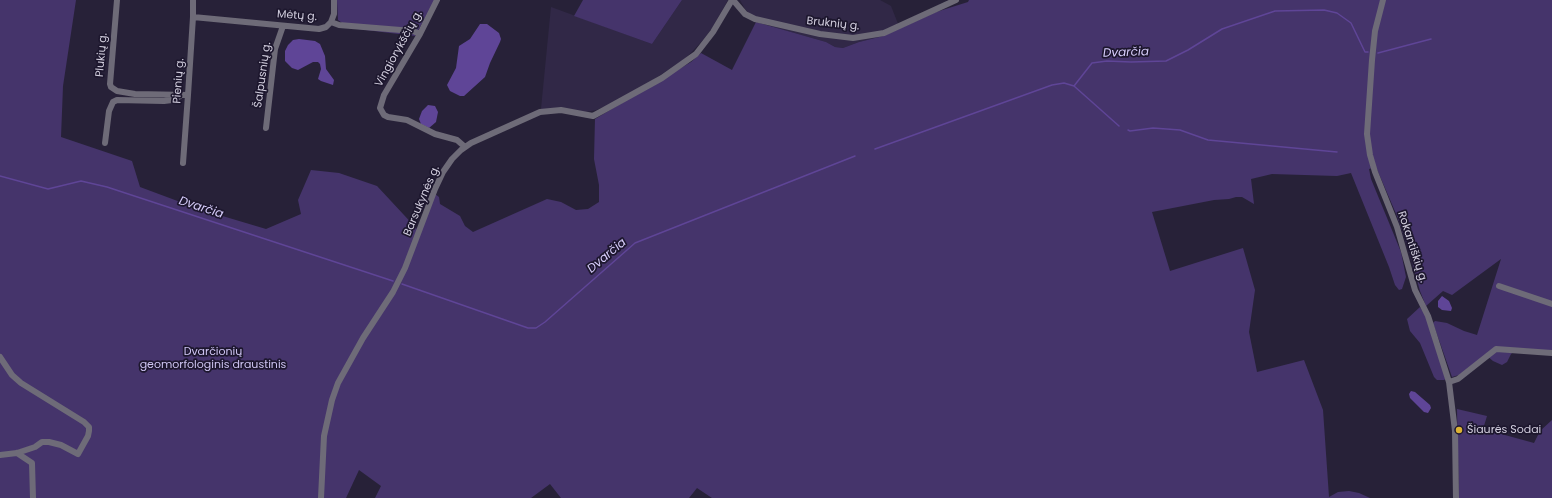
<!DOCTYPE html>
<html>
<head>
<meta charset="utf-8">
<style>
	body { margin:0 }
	canvas { display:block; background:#272138 }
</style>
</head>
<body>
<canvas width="1552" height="498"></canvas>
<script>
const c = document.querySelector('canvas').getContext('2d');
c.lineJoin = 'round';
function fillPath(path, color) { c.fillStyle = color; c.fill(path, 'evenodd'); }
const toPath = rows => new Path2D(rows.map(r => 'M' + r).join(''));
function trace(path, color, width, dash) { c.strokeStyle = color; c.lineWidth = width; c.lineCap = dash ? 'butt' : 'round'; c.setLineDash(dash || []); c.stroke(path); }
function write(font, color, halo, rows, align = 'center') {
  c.font = font + ' Poppins,sans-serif'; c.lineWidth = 3.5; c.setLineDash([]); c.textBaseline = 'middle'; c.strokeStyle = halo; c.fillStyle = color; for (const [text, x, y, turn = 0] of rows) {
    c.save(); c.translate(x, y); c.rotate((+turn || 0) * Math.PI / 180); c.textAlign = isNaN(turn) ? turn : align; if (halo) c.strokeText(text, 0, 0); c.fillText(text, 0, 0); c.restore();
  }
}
const built = toPath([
	[682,0,728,0,712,28,703,40,686,58,650,82,606,106,596,110,585,112,541,109,551,7,652,44],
	[740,0,880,0,891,6,900,29,883,36,859,42,843,48,835,47,826,42,773,27,751,15,745,9]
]);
const green = toPath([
	[0,0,76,0,63,86,61,137,132,161,140,187,199,209,266,229,301,214,298,200,311,170,339,173,377,186,417,229,435,194,439,197,440,204,460,216,465,226,473,232,547,199,561,202,576,210,588,209,599,202,599,185,594,159,595,119,691,62,701,53,732,70,756,22,826,42,835,47,843,48,859,42,883,36,936,12,968,2,969,0,1552,0,1552,351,1517,348,1511,354,1507,362,1502,365,1493,361,1486,355,1459,375,1452,377,1433,323,1435,321,1447,323,1464,331,1477,335,1501,259,1452,295,1443,291,1426,306,1420,291,1410,254,1397,216,1376,167,1369,169,1371,179,1401,252,1406,277,1402,289,1399,290,1395,285,1389,267,1351,173,1337,176,1272,174,1251,179,1254,204,1242,197,1236,197,1229,199,1214,200,1152,212,1170,271,1243,248,1255,290,1249,332,1257,372,1304,360,1323,410,1329,497,1338,492,1349,491,1359,493,1370,498,712,498,697,488,689,498,561,498,550,484,531,498,375,498,381,486,359,470,346,498,0,498],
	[337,0,435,0,415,36,349,28,338,20],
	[583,0,682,0,652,44,574,16],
	[1420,307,1426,316,1446,379,1444,380,1437,380,1434,377,1420,343,1410,331,1407,319],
	[1457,409,1487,416,1483,429,1534,443,1540,431,1552,420,1552,498,1459,498]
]);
const water = toPath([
	[480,24,487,24,499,33,501,39,500,42,490,63,485,77,464,96,460,96,450,91,447,85,456,68,459,46,470,39],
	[299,39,315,41,320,44,325,56,326,69,334,80,333,85,321,81,318,79,321,69,320,64,318,62,313,62,298,70,292,68,285,61,285,51,288,45,293,40],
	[428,105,435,106,438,112,436,122,429,128,421,124,419,119,422,111],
	[1442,296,1449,301,1452,308,1451,311,1442,310,1438,307,1438,301],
	[1411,391,1415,392,1430,405,1431,408,1428,413,1424,412,1410,398,1409,394]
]);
const stream = toPath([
	[1378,53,1431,39],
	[1074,86,1119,126],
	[1128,130,1130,131,1153,128,1180,130,1208,140,1337,152],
	[875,149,1052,85,1064,83,1074,86,1092,63,1107,61,1131,62,1166,61,1188,50,1222,29,1275,11,1324,10,1337,13,1351,23,1365,52,1368,52],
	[0,176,48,189,81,181,107,187,393,281],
	[402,284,528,328,536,328,545,322,635,243,855,156]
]);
const minor = toPath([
	[117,0,110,84,111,87,117,91,135,94,188,95],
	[437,0,420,34,384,95,380,108,384,115,388,117,407,120,435,134,457,140,465,147],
	[733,0,745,14,755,19,820,34,853,38,884,33,956,0],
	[1383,0,1375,31,1372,60,1367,134,1370,155,1375,172,1397,227,1415,290,1428,316,1449,382,1455,431,1456,498],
	[193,17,319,29,326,27,331,22,334,14,334,0],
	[331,22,339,25,413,31,420,34],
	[266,128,275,49,283,26],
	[105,143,109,111,113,102,117,100,164,101,172,100,180,96],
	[183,163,188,95,193,17,193,0],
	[1499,286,1552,304],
	[0,357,12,375,21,383,84,422,89,427,89,431,88,436,78,454,61,445,49,442,42,442,35,447,17,453,0,455],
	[1449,382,1458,379,1496,349,1552,353],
	[17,453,32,463,33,498],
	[321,498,324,436,332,400,338,383,363,338,393,292,405,268,435,189,443,172,452,159,461,150,471,143,540,112,561,110,593,116,604,110,662,78,696,54,713,32,732,0]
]);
const markers = [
	[1459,430,4,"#dcb233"]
];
const streetNames = [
	["Mėtų g.",297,16,4],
	["Bruknių g.",833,24,6],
	["Vingiorykščių g.",399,49,-61],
	["Plukių g.",102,55,-85],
	["Šalpusnių g.",263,75,-82],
	["Pienių g.",179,81,-86],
	["Barsukynės g.",422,201,-67],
	["Rokantiškių g.",1412,247,72]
];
const parkNames = [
	["Dvarčionių",213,352],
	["geomorfologinis draustinis",213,365]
];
const poiNames = [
	["Šiaurės Sodai",1467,430]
];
const waterNames = [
	["Dvarčia",1126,53,-2],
	["Dvarčia",201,208,18],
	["Dvarčia",607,256,-40]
];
fillPath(built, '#312847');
fillPath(green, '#45346b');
fillPath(water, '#5f4597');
trace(stream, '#5f4597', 1.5);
trace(minor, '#6e6b78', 6);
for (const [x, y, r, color] of markers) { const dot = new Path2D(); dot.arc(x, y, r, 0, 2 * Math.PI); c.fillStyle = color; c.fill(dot); trace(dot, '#1d172e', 1.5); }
write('11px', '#d3cfdf', '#1d172e', streetNames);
write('11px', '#cec4f2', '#1d172e', parkNames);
write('11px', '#d3cfdf', '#1d172e', poiNames, 'left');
write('italic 12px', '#d7cdfb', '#1d172e', waterNames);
</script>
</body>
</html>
